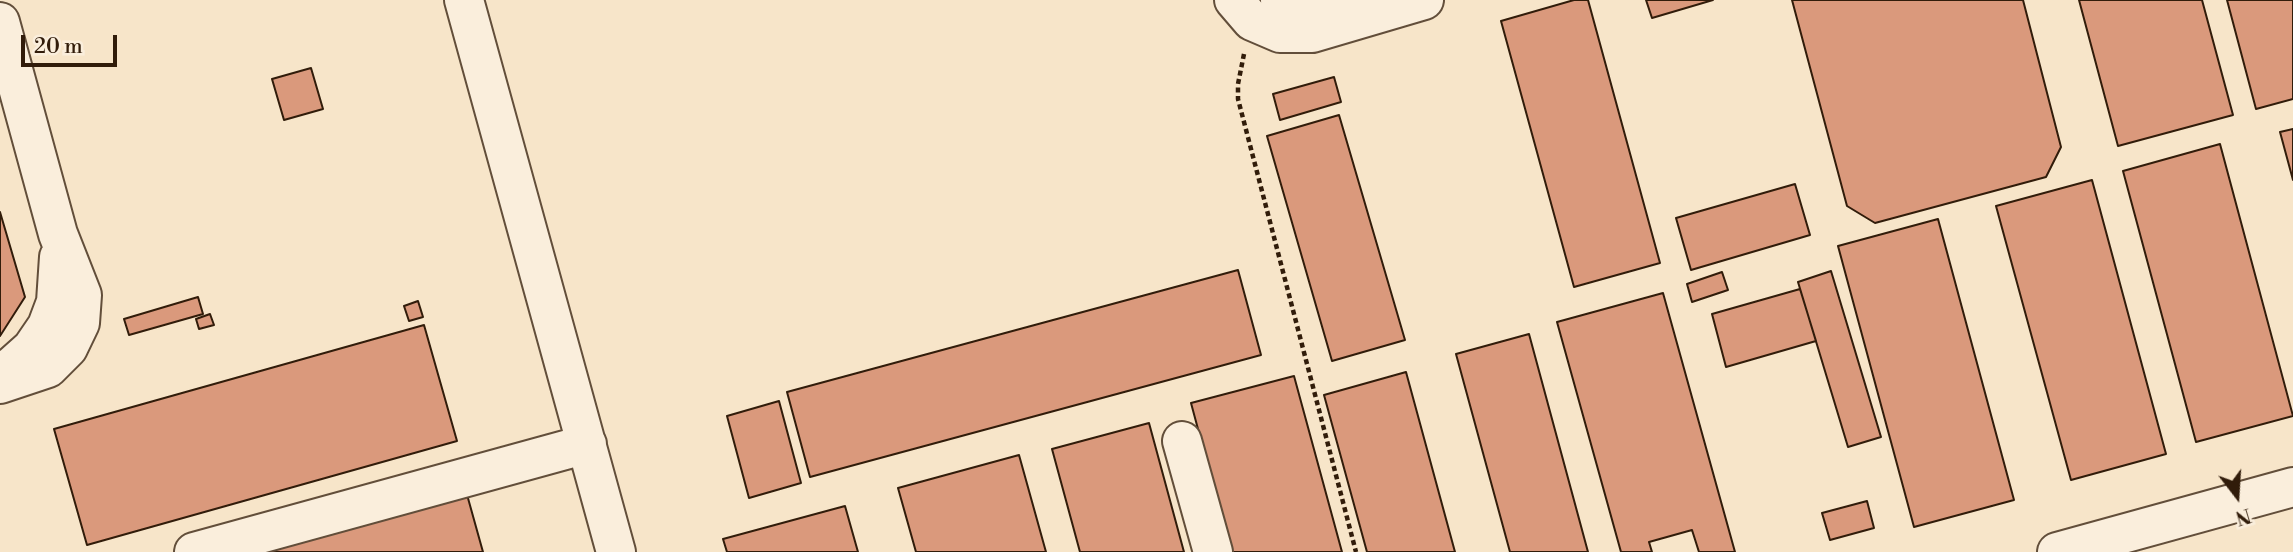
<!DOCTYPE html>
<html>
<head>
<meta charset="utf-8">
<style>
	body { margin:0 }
	#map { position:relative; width:2293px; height:552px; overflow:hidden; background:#f7e5c9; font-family:"Libre Bodoni",serif }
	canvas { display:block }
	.north { position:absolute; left:2202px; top:461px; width:70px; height:70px; -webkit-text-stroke:5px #faeedc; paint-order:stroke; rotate:163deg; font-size:19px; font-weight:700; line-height:28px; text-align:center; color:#311c0a }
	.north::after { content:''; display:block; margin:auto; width:24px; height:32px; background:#311c0a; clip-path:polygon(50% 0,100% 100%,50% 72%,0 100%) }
	.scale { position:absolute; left:21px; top:35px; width:96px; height:32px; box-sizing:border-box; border:4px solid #311c0a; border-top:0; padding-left:9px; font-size:21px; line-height:24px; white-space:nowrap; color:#311c0a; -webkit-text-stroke:5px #faeedc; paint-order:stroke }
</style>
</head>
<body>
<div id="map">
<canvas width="2293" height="552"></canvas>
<div class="north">N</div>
<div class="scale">20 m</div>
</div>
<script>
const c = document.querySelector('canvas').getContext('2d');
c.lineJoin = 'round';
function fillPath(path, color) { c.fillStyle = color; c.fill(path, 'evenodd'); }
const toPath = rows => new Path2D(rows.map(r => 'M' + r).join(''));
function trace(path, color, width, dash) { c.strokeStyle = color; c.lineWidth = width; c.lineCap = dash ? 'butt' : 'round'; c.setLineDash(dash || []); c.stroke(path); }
const building = toPath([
	[1574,0,1588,0,1660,263,1574,287,1501,21,1574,0],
	[1646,0,1713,0,1652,18,1646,0],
	[1792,0,2023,0,2061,147,2046,177,1875,223,1847,206,1792,0],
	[2079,0,2202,0,2233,115,2118,146,2079,0],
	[2227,0,2293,0,2293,99,2256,109,2227,0],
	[311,68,323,109,284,120,272,79,311,68],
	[1334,77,1341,102,1280,120,1273,94,1334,77],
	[1339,115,1405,340,1332,361,1267,136,1339,115],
	[2293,129,2293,180,2280,132,2293,129],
	[2220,144,2293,416,2196,442,2123,171,2220,144],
	[2092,180,2166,454,2071,480,1996,206,2092,180],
	[1795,184,1810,235,1691,270,1676,218,1795,184],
	[0,212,25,297,0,336,0,212],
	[1938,219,2014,500,1914,527,1838,246,1938,219],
	[1238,270,1261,355,810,477,787,392,1238,270],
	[1831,271,1881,437,1848,447,1798,282,1831,271],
	[1722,272,1728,290,1692,302,1687,284,1722,272],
	[1800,289,1816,341,1726,367,1712,314,1800,289],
	[1663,293,1735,552,1699,552,1692,530,1649,542,1652,552,1621,552,1557,322,1663,293],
	[198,297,203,314,129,335,124,319,198,297],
	[418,301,423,317,409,321,404,306,418,301],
	[210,314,214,325,199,329,196,319,210,314],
	[424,325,457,441,87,545,54,429,424,325],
	[1529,334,1588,552,1510,552,1456,354,1529,334],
	[1406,372,1455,552,1367,552,1324,395,1406,372],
	[1294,376,1342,552,1231,552,1191,403,1294,376],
	[779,401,801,483,749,498,727,416,779,401],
	[1149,423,1184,552,1080,552,1052,449,1149,423],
	[1019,455,1046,552,916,552,898,488,1019,455],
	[466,491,483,552,245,552,466,491],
	[1867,501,1874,528,1830,540,1822,513,1867,501],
	[845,506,858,552,727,552,723,539,845,506]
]);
const path = toPath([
	[1244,54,1238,84,1238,99,1356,552]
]);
const minor = toPath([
	[464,0,616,552],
	[1234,0,1252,21,1280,33,1312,33,1424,0],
	[1280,0,1307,8,1352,8],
	[0,22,58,234,82,295,80,323,68,348,48,368,0,384],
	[0,373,12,366,32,348,47,326,56,302,59,257],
	[1182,441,1213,552],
	[194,552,587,444],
	[2057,552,2293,487]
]);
fillPath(building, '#da997c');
trace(building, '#311c0a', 2);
trace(minor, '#624e3a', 42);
trace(path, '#311c0a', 4.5, [5, 3.5]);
trace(minor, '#faeedc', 38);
</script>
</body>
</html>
